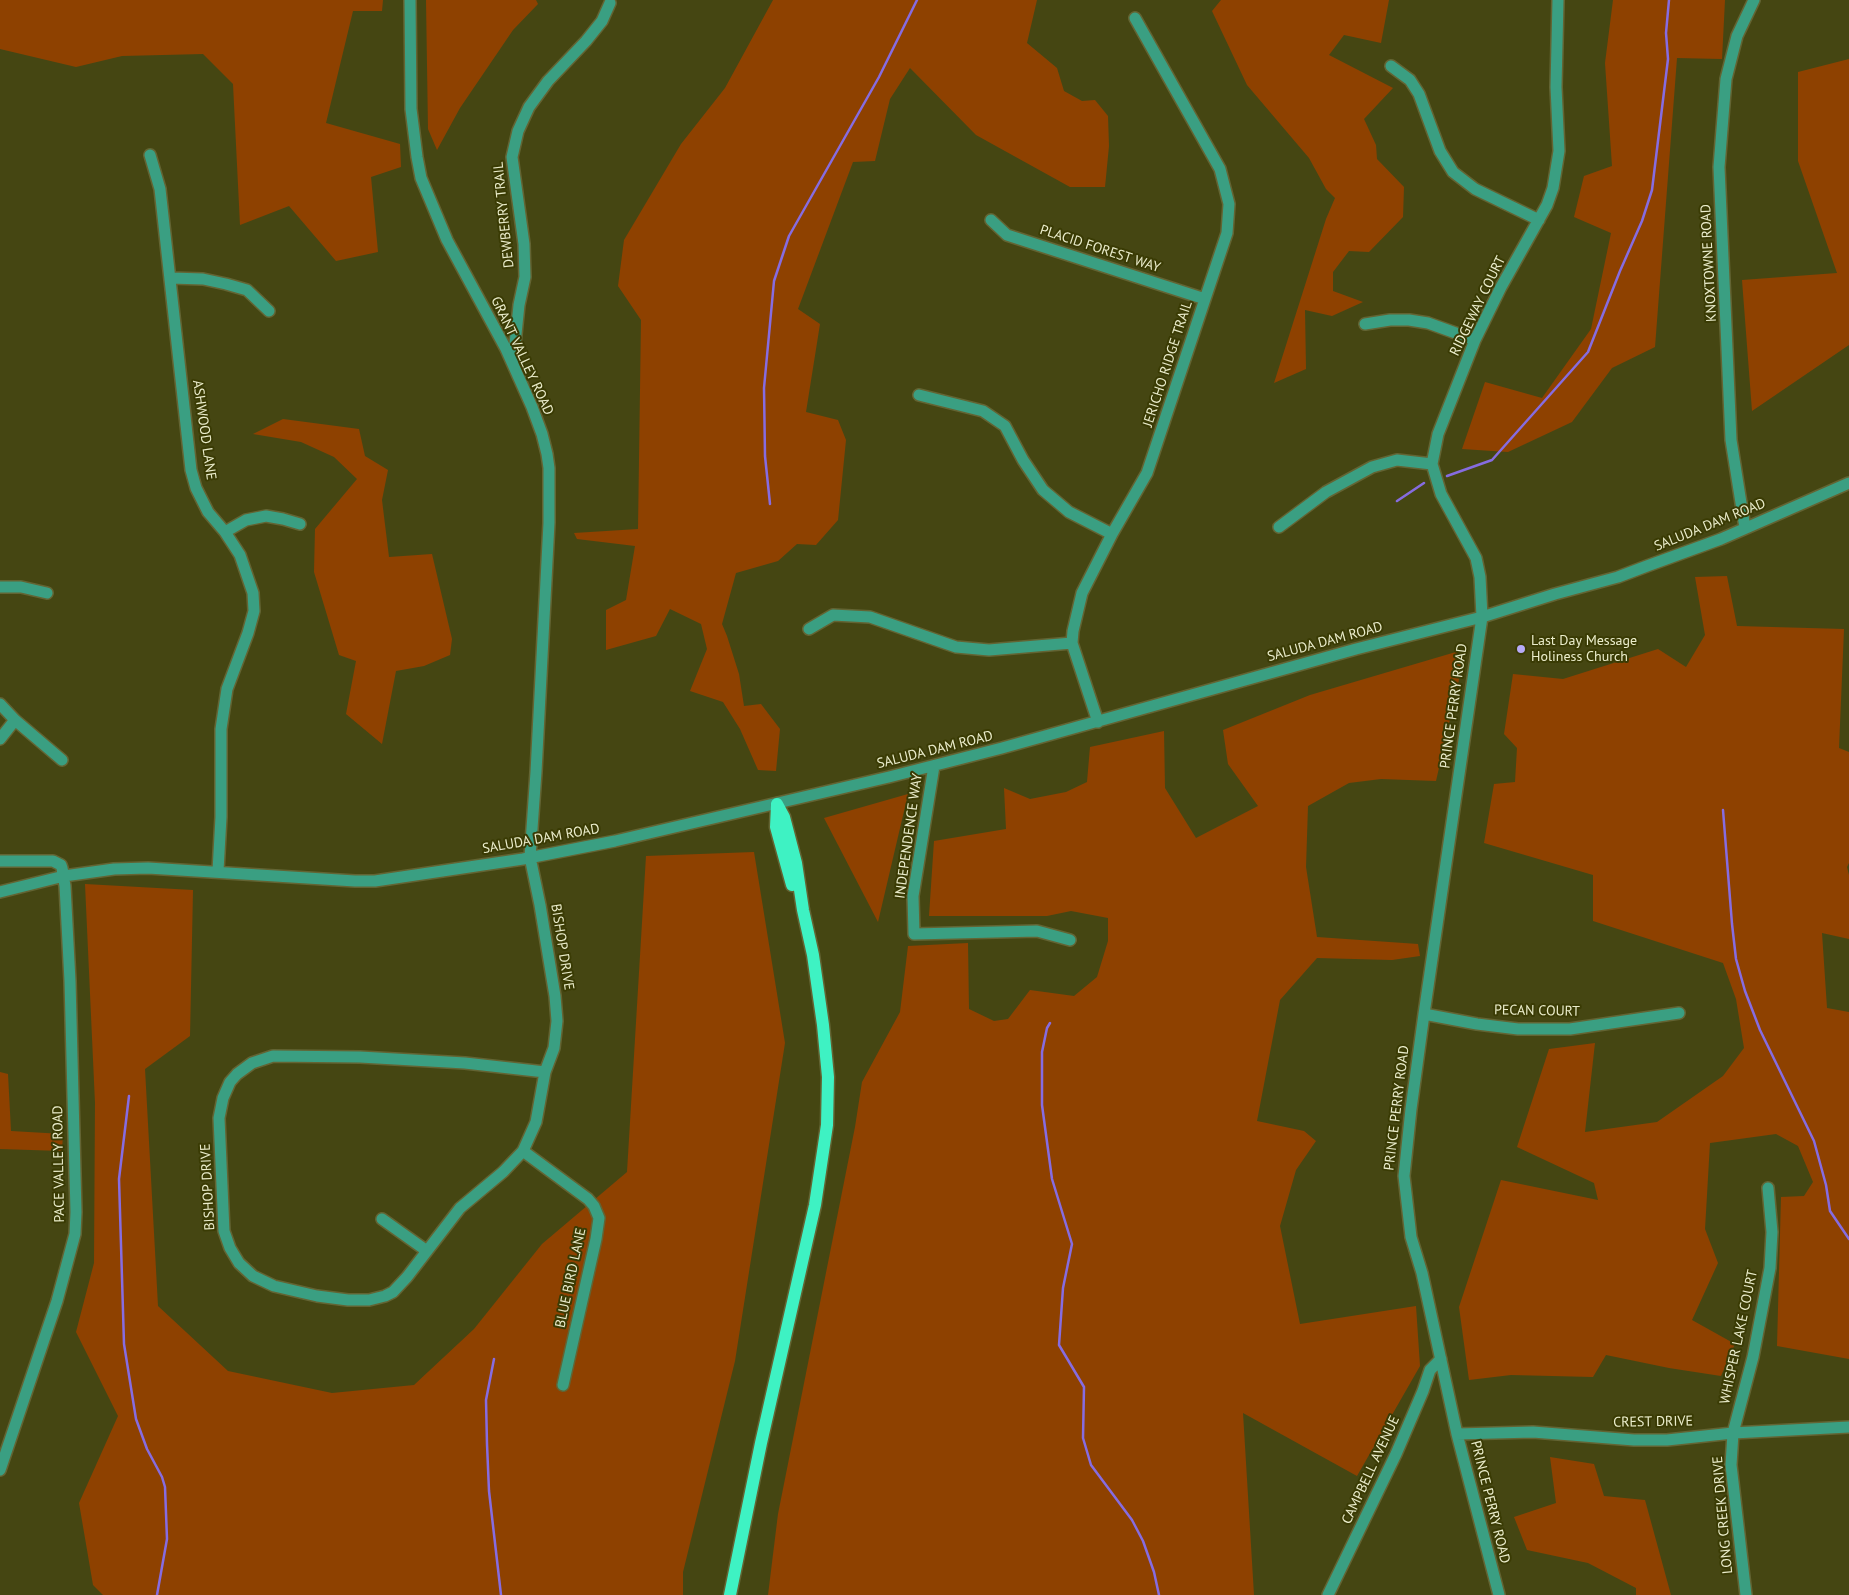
<!DOCTYPE html>
<html>
<head>
<meta charset="utf-8">
<style>
	body { margin:0 }
	canvas { display:block; background:#454612 }
</style>
</head>
<body>
<canvas width="1849" height="1595"></canvas>
<script>
const c = document.querySelector('canvas').getContext('2d');
c.lineJoin = 'round';
function fillPath(path, color) { c.fillStyle = color; c.fill(path, 'evenodd'); }
const toPath = rows => new Path2D(rows.map(r => 'M' + r).join(''));
function trace(path, color, width, dash) { c.strokeStyle = color; c.lineWidth = width; c.lineCap = dash ? 'butt' : 'round'; c.setLineDash(dash || []); c.stroke(path); }
function write(font, color, halo, rows, align = 'center') {
  c.font = font + ' "PT Sans",sans-serif'; c.lineWidth = 4; c.setLineDash([]); c.textBaseline = 'middle'; c.strokeStyle = halo; c.fillStyle = color; for (const [text, x, y, turn = 0] of rows) {
    c.save(); c.translate(x, y); c.rotate((+turn || 0) * Math.PI / 180); c.textAlign = isNaN(turn) ? turn : align; if (halo) c.strokeText(text, 0, 0); c.fillText(text, 0, 0); c.restore();
  }
}
const green = toPath([
	[0,0,383,0,382,11,353,11,326,123,400,144,401,167,371,177,378,252,336,261,289,206,240,225,233,84,203,54,122,56,76,67,0,49],
	[426,0,536,0,538,4,513,30,460,108,437,150,428,129],
	[773,0,1037,0,1027,43,1057,68,1064,91,1082,101,1095,100,1108,116,1109,146,1105,187,1070,187,976,135,910,68,890,99,875,161,853,162,798,309,820,324,806,412,838,420,846,440,838,520,816,545,797,544,778,561,736,573,722,624,727,636,739,674,744,706,761,704,780,729,776,771,758,770,740,729,723,702,690,691,707,649,701,624,670,609,656,636,606,650,606,610,626,600,635,546,577,539,574,533,638,529,641,320,618,286,624,240,681,144,725,88],
	[1221,0,1389,0,1381,43,1344,35,1329,55,1393,88,1364,119,1376,145,1377,159,1404,187,1403,217,1369,252,1349,251,1333,272,1333,291,1363,302,1332,316,1305,310,1306,369,1274,383,1326,219,1335,198,1326,189,1309,158,1247,85,1212,11],
	[1613,0,1725,0,1722,59,1677,58,1655,347,1612,368,1572,422,1508,452,1462,449,1485,382,1542,398,1591,329,1611,233,1574,217,1584,176,1612,166,1605,63],
	[1849,59,1849,345,1752,411,1742,280,1837,273,1798,161,1798,72],
	[283,419,359,429,365,456,388,470,382,500,389,557,432,554,452,639,450,655,424,666,396,671,382,744,346,714,356,661,339,655,314,572,315,529,357,479,334,457,301,442,253,434],
	[1727,576,1737,626,1844,629,1839,748,1849,752,1849,863,1847,867,1849,875,1849,939,1822,933,1827,1008,1849,1012,1849,1359,1777,1346,1781,1197,1804,1196,1813,1182,1798,1146,1776,1134,1710,1143,1705,1229,1718,1263,1692,1320,1735,1344,1721,1376,1669,1368,1606,1355,1593,1377,1511,1375,1469,1380,1459,1307,1501,1180,1598,1200,1594,1183,1517,1147,1549,1049,1595,1043,1585,1132,1657,1122,1723,1076,1744,1048,1736,999,1723,963,1593,921,1593,875,1484,843,1494,784,1515,782,1517,748,1504,734,1513,674,1563,679,1658,649,1686,667,1705,635,1695,577],
	[1466,649,1436,781,1381,779,1349,783,1308,806,1306,867,1317,937,1418,944,1420,956,1392,960,1317,958,1280,1000,1257,1121,1304,1131,1316,1141,1296,1170,1280,1226,1300,1324,1416,1306,1420,1366,1357,1476,1243,1413,1254,1595,768,1595,778,1514,855,1127,862,1082,900,1012,908,946,968,943,969,1009,994,1021,1008,1019,1030,990,1074,996,1097,977,1108,941,1108,918,1071,911,1047,916,929,916,934,841,1006,829,1004,788,1030,799,1066,792,1087,782,1090,747,1164,731,1165,788,1196,838,1258,806,1228,764,1223,730,1310,695],
	[908,794,878,922,824,818],
	[754,852,785,1043,735,1361,683,1572,683,1595,103,1595,93,1585,79,1503,118,1416,76,1332,94,1263,95,1103,85,884,193,890,190,1036,145,1069,158,1306,228,1371,332,1393,414,1385,474,1329,542,1244,627,1172,646,856],
	[0,1072,8,1074,11,1131,63,1134,62,1151,0,1149],
	[1550,1457,1594,1464,1604,1496,1645,1500,1671,1595,1636,1595,1636,1588,1588,1563,1527,1550,1514,1517,1556,1503]
]);
const stream = toPath([
	[1447,476,1492,460,1588,352,1620,271,1642,221,1652,190,1668,59,1666,33,1669,0],
	[1397,501,1424,483],
	[770,504,765,456,764,388,774,281,789,236,879,77,917,0],
	[1723,810,1732,924,1736,959,1745,991,1760,1030,1814,1141,1826,1185,1830,1211,1849,1239],
	[1050,1023,1047,1028,1042,1052,1042,1105,1052,1179,1072,1244,1063,1288,1059,1345,1084,1387,1083,1438,1091,1465,1132,1520,1143,1541,1154,1572,1159,1595],
	[129,1096,119,1179,124,1344,136,1419,147,1449,162,1477,165,1487,167,1539,157,1595],
	[494,1359,486,1400,487,1444,489,1491,501,1595]
]);
const minor = toPath([
	[410,0,411,109,417,157,421,178,447,240,506,349,532,407,542,434,547,454,549,468,549,523,536,772,530,857,540,905,555,996,557,1021,554,1048,545,1072,536,1122,523,1151,503,1172,460,1208,407,1277,393,1292,385,1296,369,1300,348,1300,317,1296,274,1286,253,1276,239,1263,230,1248,224,1231,219,1118,223,1098,230,1082,237,1074,252,1063,273,1056,360,1057,465,1063,545,1072],
	[1391,66,1410,80,1419,94,1440,151,1453,172,1475,189,1539,220],
	[150,155,160,189,191,470,196,488,208,512,225,532,240,555,253,593,254,611,248,633,227,689,221,729,221,817,218,871],
	[991,220,1007,235,1205,299],
	[171,278,203,279,226,284,247,290,269,311],
	[1365,324,1390,320,1409,320,1428,323,1475,340],
	[513,363,519,305,525,277,524,244,512,157,518,131,529,107,548,81,586,41,602,21,610,3],
	[919,395,983,411,1005,426,1023,460,1043,490,1069,512,1112,534],
	[1279,527,1326,492,1372,467,1397,460,1432,464],
	[1745,528,1731,440,1719,167,1726,79,1737,36,1754,0],
	[225,532,246,520,266,516,283,519,300,524],
	[0,587,21,587,47,593],
	[809,629,833,615,870,617,956,647,989,650,1072,643],
	[0,704,15,720,0,739],
	[15,720,62,760],
	[1098,722,1072,643,1073,631,1082,593,1112,534,1147,473,1227,233,1229,204,1220,169,1135,18],
	[934,766,913,896,914,934,1037,931,1070,940],
	[0,861,53,861,61,865,62,868,65,886,70,981,76,1212,75,1234,57,1301,0,1470],
	[0,892,64,876,114,869,148,868,355,881,375,881,523,859,615,841,889,777,1002,748,1356,649,1482,617,1555,594,1618,577,1647,566,1721,539,1849,483],
	[1424,1014,1477,1024,1518,1029,1570,1029,1679,1013],
	[523,1151,588,1199,594,1206,599,1218,596,1239,563,1385],
	[382,1219,427,1251],
	[1457,1434,1533,1432,1634,1440,1667,1440,1733,1433,1849,1427],
	[1328,1595,1396,1454,1423,1391,1430,1370,1441,1359],
	[1499,1595,1457,1434,1422,1273,1411,1237,1404,1176,1411,1109,1424,1014,1482,617,1480,577,1476,558,1441,494,1432,464,1438,434,1475,340,1501,287,1547,205,1553,188,1559,151,1556,87,1558,0],
	[1746,1595,1731,1465,1733,1433,1753,1357,1770,1268,1772,1232,1768,1188]
]);
const major = toPath([
	[777,805,776,827,792,885],
	[730,1595,761,1443,815,1205,827,1125,828,1077,823,1025,813,955,803,910,796,863,784,817,777,804]
]);
const markers = [
	[1521,649,5,"#b7abf8"]
];
const streetNames = [
	["DEWBERRY TRAIL",504,215,-96],
	["PLACID FOREST WAY",1100,249,18],
	["KNOXTOWNE ROAD",1709,263,-93],
	["RIDGEWAY COURT",1478,306,-64],
	["GRANT VALLEY ROAD",522,356,65],
	["JERICHO RIDGE TRAIL",1168,364,-72],
	["ASHWOOD LANE",204,430,82],
	["SALUDA DAM ROAD",1710,525,-22],
	["SALUDA DAM ROAD",1325,642,-15],
	["PRINCE PERRY ROAD",1454,706,-82],
	["SALUDA DAM ROAD",935,750,-14],
	["INDEPENDENCE WAY",909,836,-82],
	["SALUDA DAM ROAD",541,839,-10],
	["BISHOP DRIVE",562,947,81],
	["PECAN COURT",1537,1011,1],
	["PRINCE PERRY ROAD",1397,1108,-83],
	["PACE VALLEY ROAD",59,1164,-91],
	["BISHOP DRIVE",208,1187,-93],
	["BLUE BIRD LANE",571,1278,-78],
	["WHISPER LAKE COURT",1739,1337,-78],
	["CREST DRIVE",1653,1422,-1],
	["CAMPBELL AVENUE",1371,1470,-65],
	["PRINCE PERRY ROAD",1490,1502,76],
	["LONG CREEK DRIVE",1723,1515,-95]
];
const poiNames = [
	["Last Day Message",1531,641],
	["Holiness Church",1531,657]
];
fillPath(green, '#8e4100');
trace(stream, '#866ce0', 2.5);
trace(minor, '#636433', 14);
trace(major, '#636433', 15);
trace(minor, '#3a9f82', 11);
trace(major, '#3ef2c3', 12);
for (const [x, y, r, color] of markers) { const dot = new Path2D(); dot.arc(x, y, r, 0, 2 * Math.PI); c.fillStyle = color; c.fill(dot); trace(dot, '#3a3b04', 2); }
write('14px', '#ebedcc', '#3a3b04', streetNames);
write('14px', '#ebedcc', '#3a3b04', poiNames, 'left');
</script>
</body>
</html>
